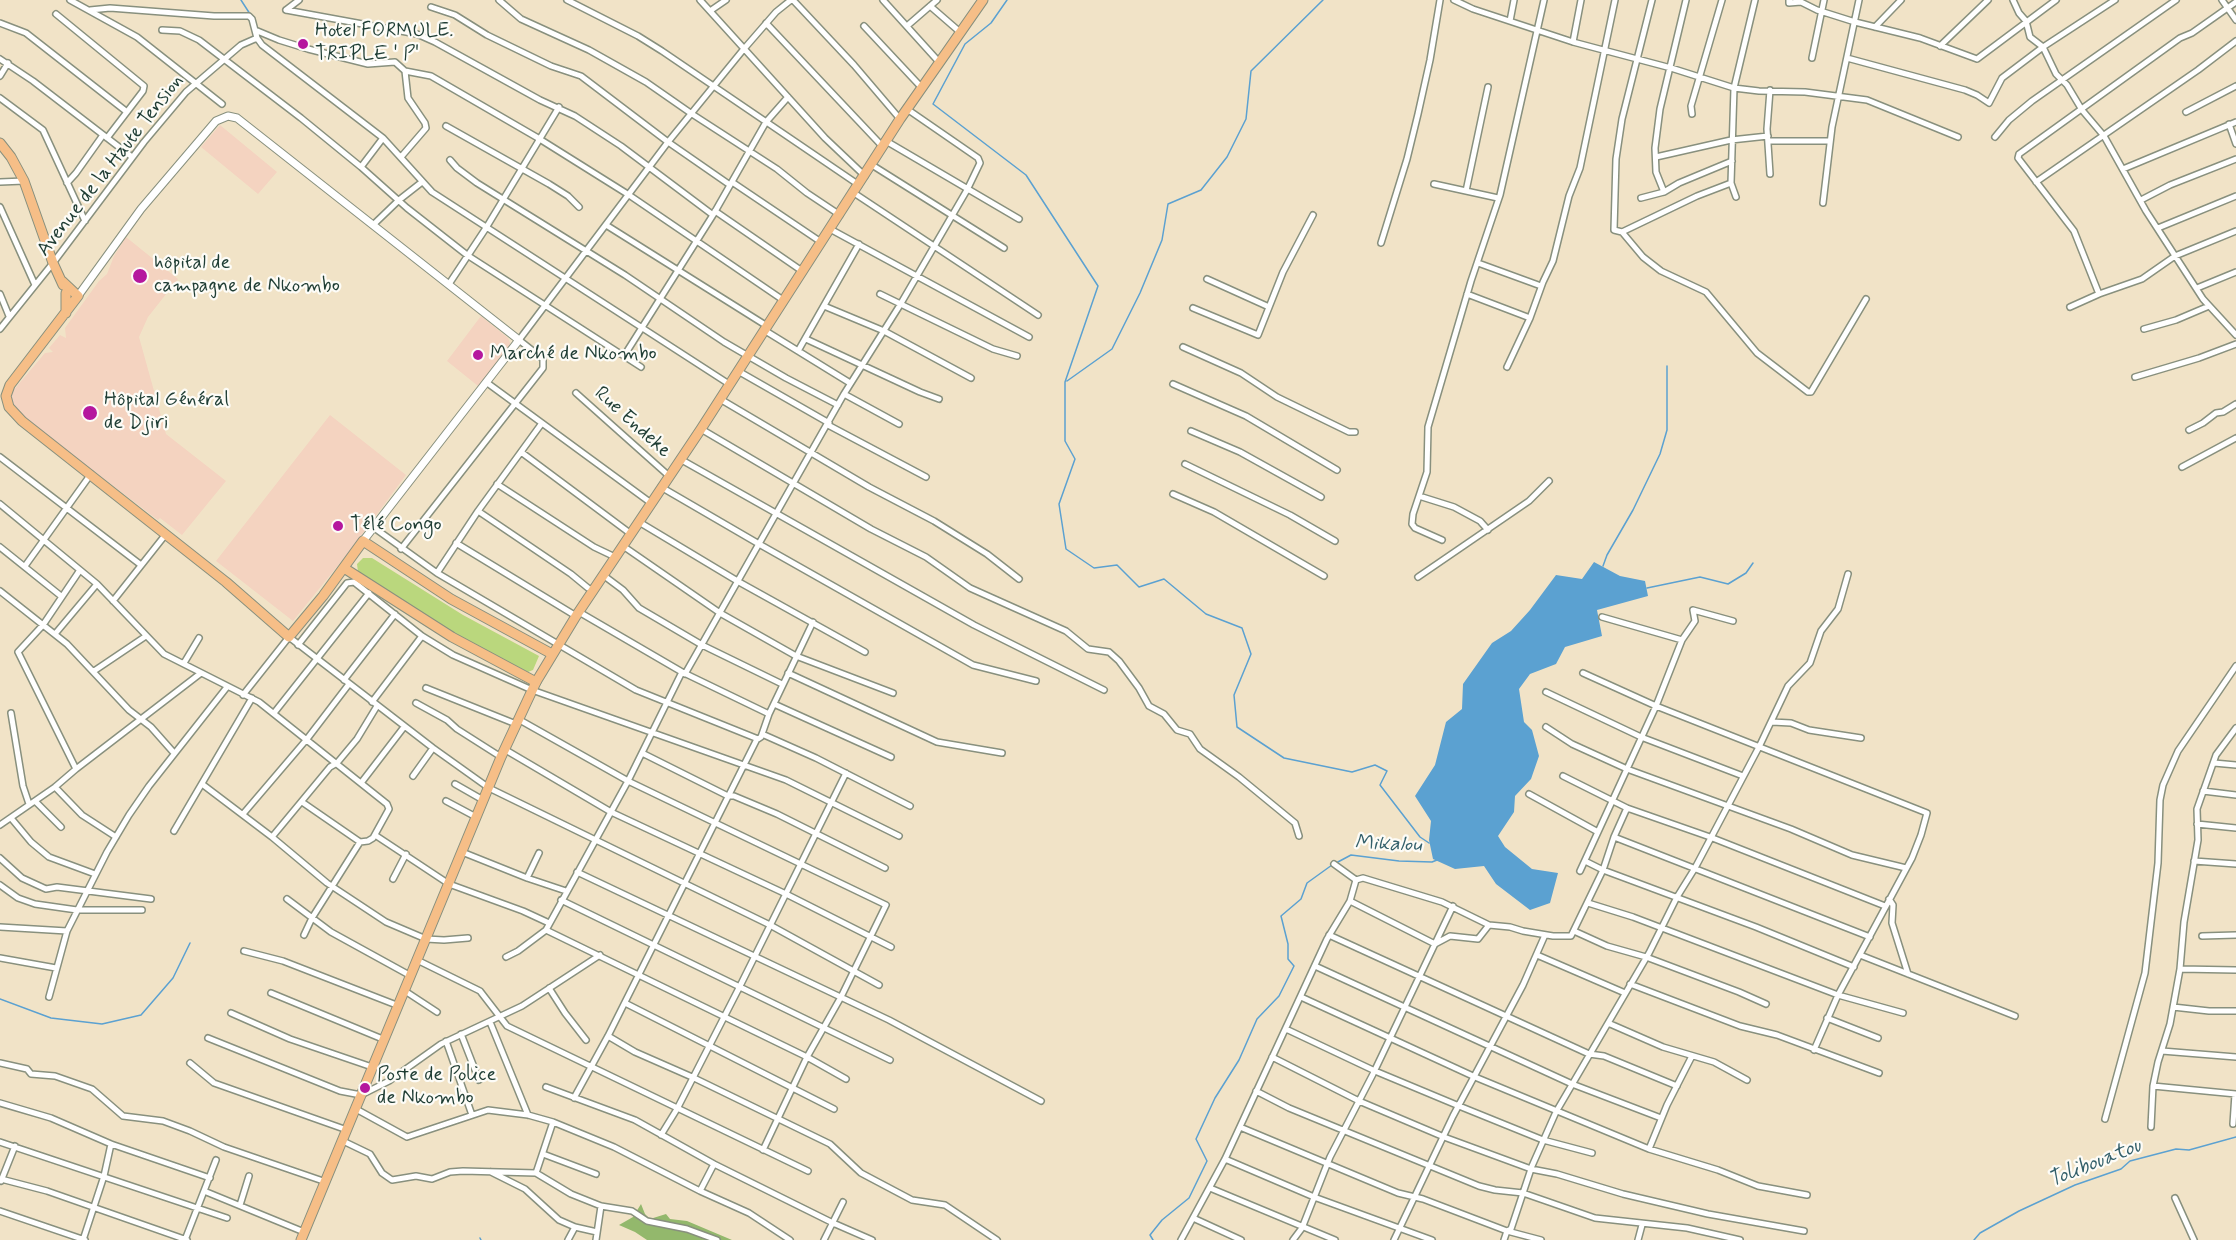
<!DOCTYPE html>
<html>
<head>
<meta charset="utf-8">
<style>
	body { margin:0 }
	canvas { display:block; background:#f1e3c7 }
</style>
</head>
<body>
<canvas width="2236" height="1240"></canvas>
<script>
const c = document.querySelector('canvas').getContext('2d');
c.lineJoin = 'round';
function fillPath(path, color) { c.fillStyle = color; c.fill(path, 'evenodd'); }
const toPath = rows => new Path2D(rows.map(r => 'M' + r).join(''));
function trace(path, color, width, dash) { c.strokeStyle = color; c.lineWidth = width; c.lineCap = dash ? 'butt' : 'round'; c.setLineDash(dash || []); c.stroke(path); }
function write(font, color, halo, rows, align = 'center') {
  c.font = font + ' Mynerve,sans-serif'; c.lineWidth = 4.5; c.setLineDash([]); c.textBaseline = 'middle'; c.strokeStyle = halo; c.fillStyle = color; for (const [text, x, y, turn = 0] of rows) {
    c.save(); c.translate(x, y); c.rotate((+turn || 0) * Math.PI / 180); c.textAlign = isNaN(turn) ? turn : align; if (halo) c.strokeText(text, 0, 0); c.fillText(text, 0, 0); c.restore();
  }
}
const built = toPath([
	[220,125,277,172,258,194,201,147],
	[126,237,178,279,148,317,139,337,166,434,226,481,182,535,160,518,158,520,150,514,26,419,11,401,12,392,45,353,53,352,49,348,60,335,66,338,65,328,99,281,107,274,114,256],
	[481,316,508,338,510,343,510,348,478,386,447,361],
	[330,415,406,475,349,552,293,621,216,561]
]);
const green = toPath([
	[363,558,372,558,463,615,539,656,533,670,528,672,456,635,358,572,357,564]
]);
const forest = toPath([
	[641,1204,645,1214,650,1219,666,1214,670,1219,687,1221,732,1240,647,1240,635,1232,619,1225,633,1217]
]);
const water = toPath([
	[1594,562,1620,576,1645,581,1648,596,1597,610,1602,636,1565,647,1556,664,1530,674,1519,689,1524,722,1532,730,1539,756,1531,779,1515,796,1514,812,1498,836,1505,847,1532,869,1558,873,1550,903,1530,910,1496,884,1484,866,1455,869,1433,859,1429,840,1431,821,1415,796,1435,765,1446,722,1462,709,1463,684,1492,643,1511,631,1530,610,1556,575,1582,579]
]);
const stream = toPath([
	[241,0,250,14],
	[1007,0,991,23,965,44,933,104,1026,175,1098,286,1065,382,1065,441,1075,459,1059,504,1066,549,1094,568,1117,565,1139,587,1164,579,1206,614,1242,628,1251,654,1234,695,1237,727,1284,758,1352,772,1375,765,1387,771,1380,785,1420,837,1429,843],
	[1067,381,1112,349,1140,293,1162,240,1168,204,1201,190,1227,157,1246,119,1251,71,1323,0],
	[1603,566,1607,555,1633,510,1660,454,1667,430,1667,366],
	[1647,588,1700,577,1728,584,1746,573,1753,563],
	[1336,863,1351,855,1399,861,1432,862,1437,860],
	[0,999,51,1018,102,1024,141,1015,173,978,190,943],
	[480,1238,481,1240],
	[1153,1240,1150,1235,1162,1220,1189,1198,1207,1161,1196,1139,1215,1098,1239,1060,1257,1019,1279,996,1294,966,1288,959,1288,944,1281,916,1301,899,1307,883,1332,865],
	[1974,1240,1980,1233,2019,1211,2075,1185,2121,1169,2130,1161,2176,1149,2189,1150,2236,1137]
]);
const minor = toPath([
	[70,0,137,37,222,104],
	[499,0,521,19,589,50,646,82,692,114,777,169,807,193,840,215],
	[567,0,638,36,662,51,859,185],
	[700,0,825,138,865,176],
	[793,0,854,65,900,119],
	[883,0,939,62],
	[1454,0,1473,9,1573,42,1671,68,1734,88,1759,91,1805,92,1867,100,1958,137],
	[1652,0,1622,119,1616,159,1614,230,1622,232,1643,257,1661,271,1706,292,1757,353,1808,392,1811,392,1866,299],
	[1789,0,1789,3,1801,2,1817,10,1855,22,1920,38,1977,59,2056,0],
	[2013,0,2019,13,2026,21,2030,37,2043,47,2056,74,2067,85,2082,110,2104,136,2146,211,2203,299,2236,335],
	[2222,0,2236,20],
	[930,6,960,32],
	[431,7,455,15,487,35,551,66,581,76,668,142,730,185],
	[90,10,110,8,214,16,249,16,252,19,257,38,262,45,383,138,432,192,729,384],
	[286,10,417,34,435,42,540,100,575,116,621,146,713,215],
	[286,10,299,0],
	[710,11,726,0],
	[56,14,144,86,143,91,107,138],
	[1510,21,1514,0],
	[0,23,26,33,127,112],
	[766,23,883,147],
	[864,26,922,88],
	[907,26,937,0],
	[1875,27,1901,0],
	[162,30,180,31,199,40,301,118,361,167,407,208,467,255,641,367],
	[255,30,279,40,308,49,368,64,395,62,405,71,431,76,538,138,629,195,783,300],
	[1573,42,1581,0],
	[1940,46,1988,0],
	[1812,58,1824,0],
	[1847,58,1965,90,1977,95,1989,103,2002,78,2043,47,2115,0],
	[0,59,33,81,132,157],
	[0,76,8,63],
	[1770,90,1767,129,1770,174],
	[0,98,43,130,85,221],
	[2186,112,2236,86],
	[1692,114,1691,106,1722,0],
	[2229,124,2236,144],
	[446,126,549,184,568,196,579,207],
	[1995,137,2009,120,2032,101,2176,0],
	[886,141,1019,219],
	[1768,141,1830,141],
	[401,157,426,128,425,123,408,98,405,71],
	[1656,157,1731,140,1768,136],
	[450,160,457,168,477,183,625,275,724,342,786,378,838,405],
	[872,165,1004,248],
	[361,167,383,138],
	[2123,169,2236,122],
	[0,182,24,181],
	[732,182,821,242],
	[2036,182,2198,70,2236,41],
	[67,183,76,173,103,135],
	[1434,184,1498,198],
	[1466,191,1488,87],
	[1664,192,1656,172,1655,148,1660,109,1686,0],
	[854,193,1038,315],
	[1736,197,1731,183,1734,88,1755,0],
	[1641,198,1664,192,1679,183,1732,161],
	[2141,200,2170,185,2236,159],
	[1823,203,1832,127,1859,0],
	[0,207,35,285],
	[715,211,802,271],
	[373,225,399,200,422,182],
	[606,225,767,326],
	[2158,228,2236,196],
	[830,229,1029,337],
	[1622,232,1697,196,1731,183],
	[1381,243,1407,159,1418,114,1430,60,1440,0],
	[1478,263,1541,286],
	[1207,279,1269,307],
	[449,284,486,228,559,107],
	[2197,288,2236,272],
	[0,294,9,316],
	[880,294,993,349,1017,356],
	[1467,294,1530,318],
	[2099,294,2074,231,2018,158,2019,154,2180,38,2192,33,2236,2],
	[824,306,884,331,971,378],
	[2070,307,2099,294,2142,279,2175,256,2236,231],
	[1193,308,1258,335,1283,272,1313,215],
	[0,329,53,263,144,142,186,92,241,45,257,38],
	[2144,329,2176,320,2209,306],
	[764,330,850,383],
	[806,339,920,392,939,399],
	[1183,347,1241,373,1277,397,1349,432,1355,432],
	[798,351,859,244],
	[624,356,713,215,766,122,788,97],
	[1507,367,1530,318,1543,282,1553,261,1569,196,1580,168,1615,0],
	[738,371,829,423],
	[2135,377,2199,358,2236,344],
	[486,382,651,503],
	[1173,384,1246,416,1337,470],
	[576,393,669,476],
	[844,394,899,424],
	[720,399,869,487,934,521,987,554,1019,579],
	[828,425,926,477],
	[701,429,871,529,926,557,970,588,1066,631,1088,649,1109,652,1119,661,1139,688,1149,706,1164,714,1177,730,1190,734,1200,749,1239,777,1295,823,1299,836],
	[2189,430,2203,423,2216,413,2223,412,2236,404],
	[1191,431,1240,452,1321,497],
	[521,452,631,534],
	[0,457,141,565],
	[680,459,974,625,1104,690],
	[1185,464,1290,515,1335,541],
	[2182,467,2236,438],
	[497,484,594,547,615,557],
	[661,487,759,544,973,665,1036,681],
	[1173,494,1214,512,1324,576],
	[1419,496,1454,507,1480,521,1488,530],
	[0,504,97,584,164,654,259,702,387,804,389,809,373,838,368,841,360,842,302,802],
	[478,511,571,574,588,588,594,590],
	[639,522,739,582,865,652],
	[373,527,437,573,636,690,758,739,761,737,769,714,813,622],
	[1442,540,1415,528,1412,524,1413,514,1427,472,1428,427,1471,281,1500,195,1544,0],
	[456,543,576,616],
	[623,546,720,613,796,656,893,693],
	[0,547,61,596],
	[401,549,543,368,543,359,519,340,668,142,743,50,776,12,791,0],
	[25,566,91,474],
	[437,573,478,511,542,423],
	[603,575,623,590,639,608,702,645,782,684],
	[1418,577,1529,501,1549,481],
	[0,591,67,644,129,710,151,727,174,753],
	[113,601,166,534],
	[579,612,682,672,769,714],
	[1602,617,1682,640],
	[55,634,97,584],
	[298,645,347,583,354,582,422,636,453,655,532,690,786,780,899,836],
	[184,663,199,638],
	[94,671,146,636],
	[788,673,937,742,1002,753],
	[1583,673,1656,706,1927,813,1921,835,1912,858,1838,995,1814,1050],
	[685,674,844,394,900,305,967,190,980,163,978,158,907,109],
	[344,680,395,614],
	[426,688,516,724],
	[1546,692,1641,737,1743,776],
	[243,695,289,637,433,748,489,788,770,925,879,985],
	[372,702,422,636],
	[416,703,447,720,457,729,501,757],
	[774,704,891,757],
	[11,713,23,786,29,804],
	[274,713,369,593],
	[518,719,628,781,886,905,841,997,807,1057,763,1150],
	[1772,722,1791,723,1809,730,1861,738],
	[1546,727,1572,744,1627,769,1791,829,1852,855,1906,868],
	[762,734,816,758,910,806],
	[504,749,611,812,786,894,891,947],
	[642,753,728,796,734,796,777,814,885,868],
	[2214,763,2236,765],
	[76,769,18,652,43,625,80,570],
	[413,776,433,748],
	[1563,776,1627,808,1710,837,1885,906],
	[361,783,404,727],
	[202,784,272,837,327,883,386,922,426,939,444,940,468,938],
	[455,784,483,800],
	[55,787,82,815,116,837],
	[2203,791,2236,795],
	[1529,794,1598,832],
	[35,801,61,827],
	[446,801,476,817],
	[243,814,307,739,349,684],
	[11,818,31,842,49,857,95,874],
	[2197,824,2236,828],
	[0,825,55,787,76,769,201,673],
	[174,831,252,698],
	[375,835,449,884,523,911,549,923],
	[272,837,330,767,337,763,357,739,377,706],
	[1614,837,1870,937],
	[462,852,527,878,566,891],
	[0,858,22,878,46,889,57,887,151,899],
	[1585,861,1603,870,1756,927,1854,967],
	[2194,861,2236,864],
	[1580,871,1656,706,1682,640,1695,621,1693,610,1733,621],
	[577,872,889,1020,1041,1101],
	[527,878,539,853],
	[393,879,406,854],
	[1356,880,1363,878,1442,902,1489,925,1510,927,1523,931,1553,936,1571,936,1603,870,1614,837,1627,808],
	[0,885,18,898,35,904,77,910,142,910],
	[287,899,331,932,411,976],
	[1889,899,1893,905,1892,923,1908,974],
	[561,900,890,1060],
	[1350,901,1435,944,1450,936,1478,939,1489,925],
	[1588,903,1633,917,1838,995,1903,1013],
	[0,927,67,931],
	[546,930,807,1057,846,1079],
	[1574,931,1607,946,1646,957,1739,992,1766,1004],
	[304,935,312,918,360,842],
	[1329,935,1589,1054,1604,1056,1677,1086],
	[2202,936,2236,935],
	[244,951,283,961,399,1006],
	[1537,955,1625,993],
	[1860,955,2015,1016],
	[506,957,518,951,546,930,628,781,682,672],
	[0,958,56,968],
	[417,960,480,991,507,1026,808,1171],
	[1315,966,1572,1084,1661,1118],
	[2180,969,2236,970],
	[1630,984,1740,1026,1777,1035,1879,1073],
	[549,988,565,1013,586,1040],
	[405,991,437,1012],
	[271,993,385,1040],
	[49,997,67,931,107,852,129,815,149,786,227,687],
	[1301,997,1475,1077,1649,1149,1718,1170,1758,1186,1807,1195],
	[625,1003,834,1109],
	[2173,1007,2209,1011,2236,1011],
	[231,1013,290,1039,372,1067],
	[1827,1018,1878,1038],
	[490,1022,528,1115],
	[1608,1023,1663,1047,1714,1062,1747,1080],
	[1286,1029,1375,1071,1459,1106,1543,1140,1592,1153],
	[461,1034,479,1080],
	[608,1036,635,1052,692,1077,830,1144,861,1173,912,1200,945,1205,997,1240],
	[208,1038,340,1091,361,1095,389,1081,441,1044,522,1006,600,955],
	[446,1041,472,1115],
	[2162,1051,2236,1057],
	[1272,1057,1359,1101,1444,1137,1531,1169,1557,1174,1623,1194,1708,1214,1804,1231],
	[0,1063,27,1069,31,1074,55,1076,92,1089,123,1116,163,1121,190,1131,224,1147,326,1182],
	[190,1063,214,1083,347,1130],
	[2153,1086,2236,1094],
	[546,1087,635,1120,714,1164,833,1223,872,1240],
	[1256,1091,1289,1108,1479,1186,1495,1190,1523,1193,1595,1218,1687,1228,1740,1240],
	[574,1098,608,1036,757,739],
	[0,1103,51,1118,111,1144,210,1178],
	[356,1109,407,1137,488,1110,528,1115,553,1122,614,1147,700,1191,749,1213,790,1240],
	[2105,1119,2145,973,2158,863,2160,800,2163,785,2178,751,2236,666],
	[2233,1124,2235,1094],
	[1240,1127,1398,1193,1423,1199,1507,1231,1541,1240],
	[2151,1127,2153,1086,2158,1062,2170,1024,2180,969,2184,922,2198,840,2197,809,2216,755,2236,728],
	[661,1135,677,1109,740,986,846,773],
	[343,1141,370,1154,382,1173,392,1180,416,1176,432,1179,450,1172,463,1171,536,1173,571,1194,601,1206,632,1211,647,1221,687,1229,717,1240],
	[0,1142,227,1218],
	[1649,1149,1667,1105,1692,1056],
	[543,1154,596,1174],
	[1225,1159,1314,1197,1432,1240],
	[491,1172,525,1189,559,1220,575,1227,597,1232],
	[536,1173,553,1122],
	[1,1179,47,1191,187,1240],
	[1,1181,15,1146],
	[1210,1188,1335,1240],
	[204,1191,304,1232],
	[700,1191,714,1164],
	[2175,1198,2194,1240],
	[240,1205,249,1176],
	[0,1211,85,1240],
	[1193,1218,1241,1240],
	[83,1240,104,1176,111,1144],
	[185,1240,216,1160],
	[568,1240,575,1227],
	[596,1240,601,1206],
	[824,1240,843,1202],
	[1181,1240,1225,1159,1327,939,1350,901,1356,880,1334,864],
	[1293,1240,1302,1228,1330,1157,1373,1074,1453,906],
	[1394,1240,1453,1116,1523,985,1545,935],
	[1504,1240,1507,1231,1511,1229,1532,1166,1556,1112,1649,953,1677,897,1695,868,1759,747,1788,686,1810,663,1821,631,1838,609,1848,574],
	[1638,1240,1642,1225]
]);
const tertiary = toPath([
	[78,296,141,209,216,121,228,116,237,118,519,340,363,541]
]);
const primary = toPath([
	[0,143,11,157,24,181,53,263,63,285],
	[62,281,78,296,10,385,6,396,9,407,22,421,226,582,289,637,323,596,363,541,451,599,552,654],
	[66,293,66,313],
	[344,568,452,637,536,682]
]);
const trunk = toPath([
	[301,1240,501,757,536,682,576,616,701,429,900,119,983,0]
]);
const markers = [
	[303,44,6,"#b5179e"],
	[140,276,8,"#b5179e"],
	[478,355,6,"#b5179e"],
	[90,413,8,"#b5179e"],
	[338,526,6,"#b5179e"],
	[365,1088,6,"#b5179e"]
];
const poiNames = [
	["Hotel FORMULE.",315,32],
	["TRIPLE ' P'",315,55],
	["hôpital de",154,264],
	["campagne de Nkombo",154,287],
	["Marché de Nkombo",490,355],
	["Hôpital Général",104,401],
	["de Djiri",104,424],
	["Télé Congo",350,526],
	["Poste de Police",377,1076],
	["de Nkombo",377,1099]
];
const streetNames = [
	["Avenue de la Haute Tension",111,166,-52],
	["Rue Endeke",632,423,42]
];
const waterNames = [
	["Mikalou",1388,845,2],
	["Tolibouatou",2095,1164,-22]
];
fillPath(built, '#f4d3c0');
fillPath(green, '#bad77d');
fillPath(forest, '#93b86c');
fillPath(water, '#5ba1d1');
trace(stream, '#5ba1d1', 1.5);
trace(minor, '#88907e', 8);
trace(tertiary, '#88907e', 9);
trace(primary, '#88907e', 11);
trace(trunk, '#88907e', 11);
trace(minor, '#fff', 5);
trace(tertiary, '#fff', 7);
trace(primary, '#f6be87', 9);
trace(trunk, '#f6be87', 9);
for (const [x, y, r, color] of markers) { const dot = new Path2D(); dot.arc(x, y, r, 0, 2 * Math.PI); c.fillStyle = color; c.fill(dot); trace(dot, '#fdfcf7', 2); }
write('20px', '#1f3d34', '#fdfcf7', poiNames, 'left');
write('20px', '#1f3d34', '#fdfcf7', streetNames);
write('italic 21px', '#34606b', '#fdfcf7', waterNames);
</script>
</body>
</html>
